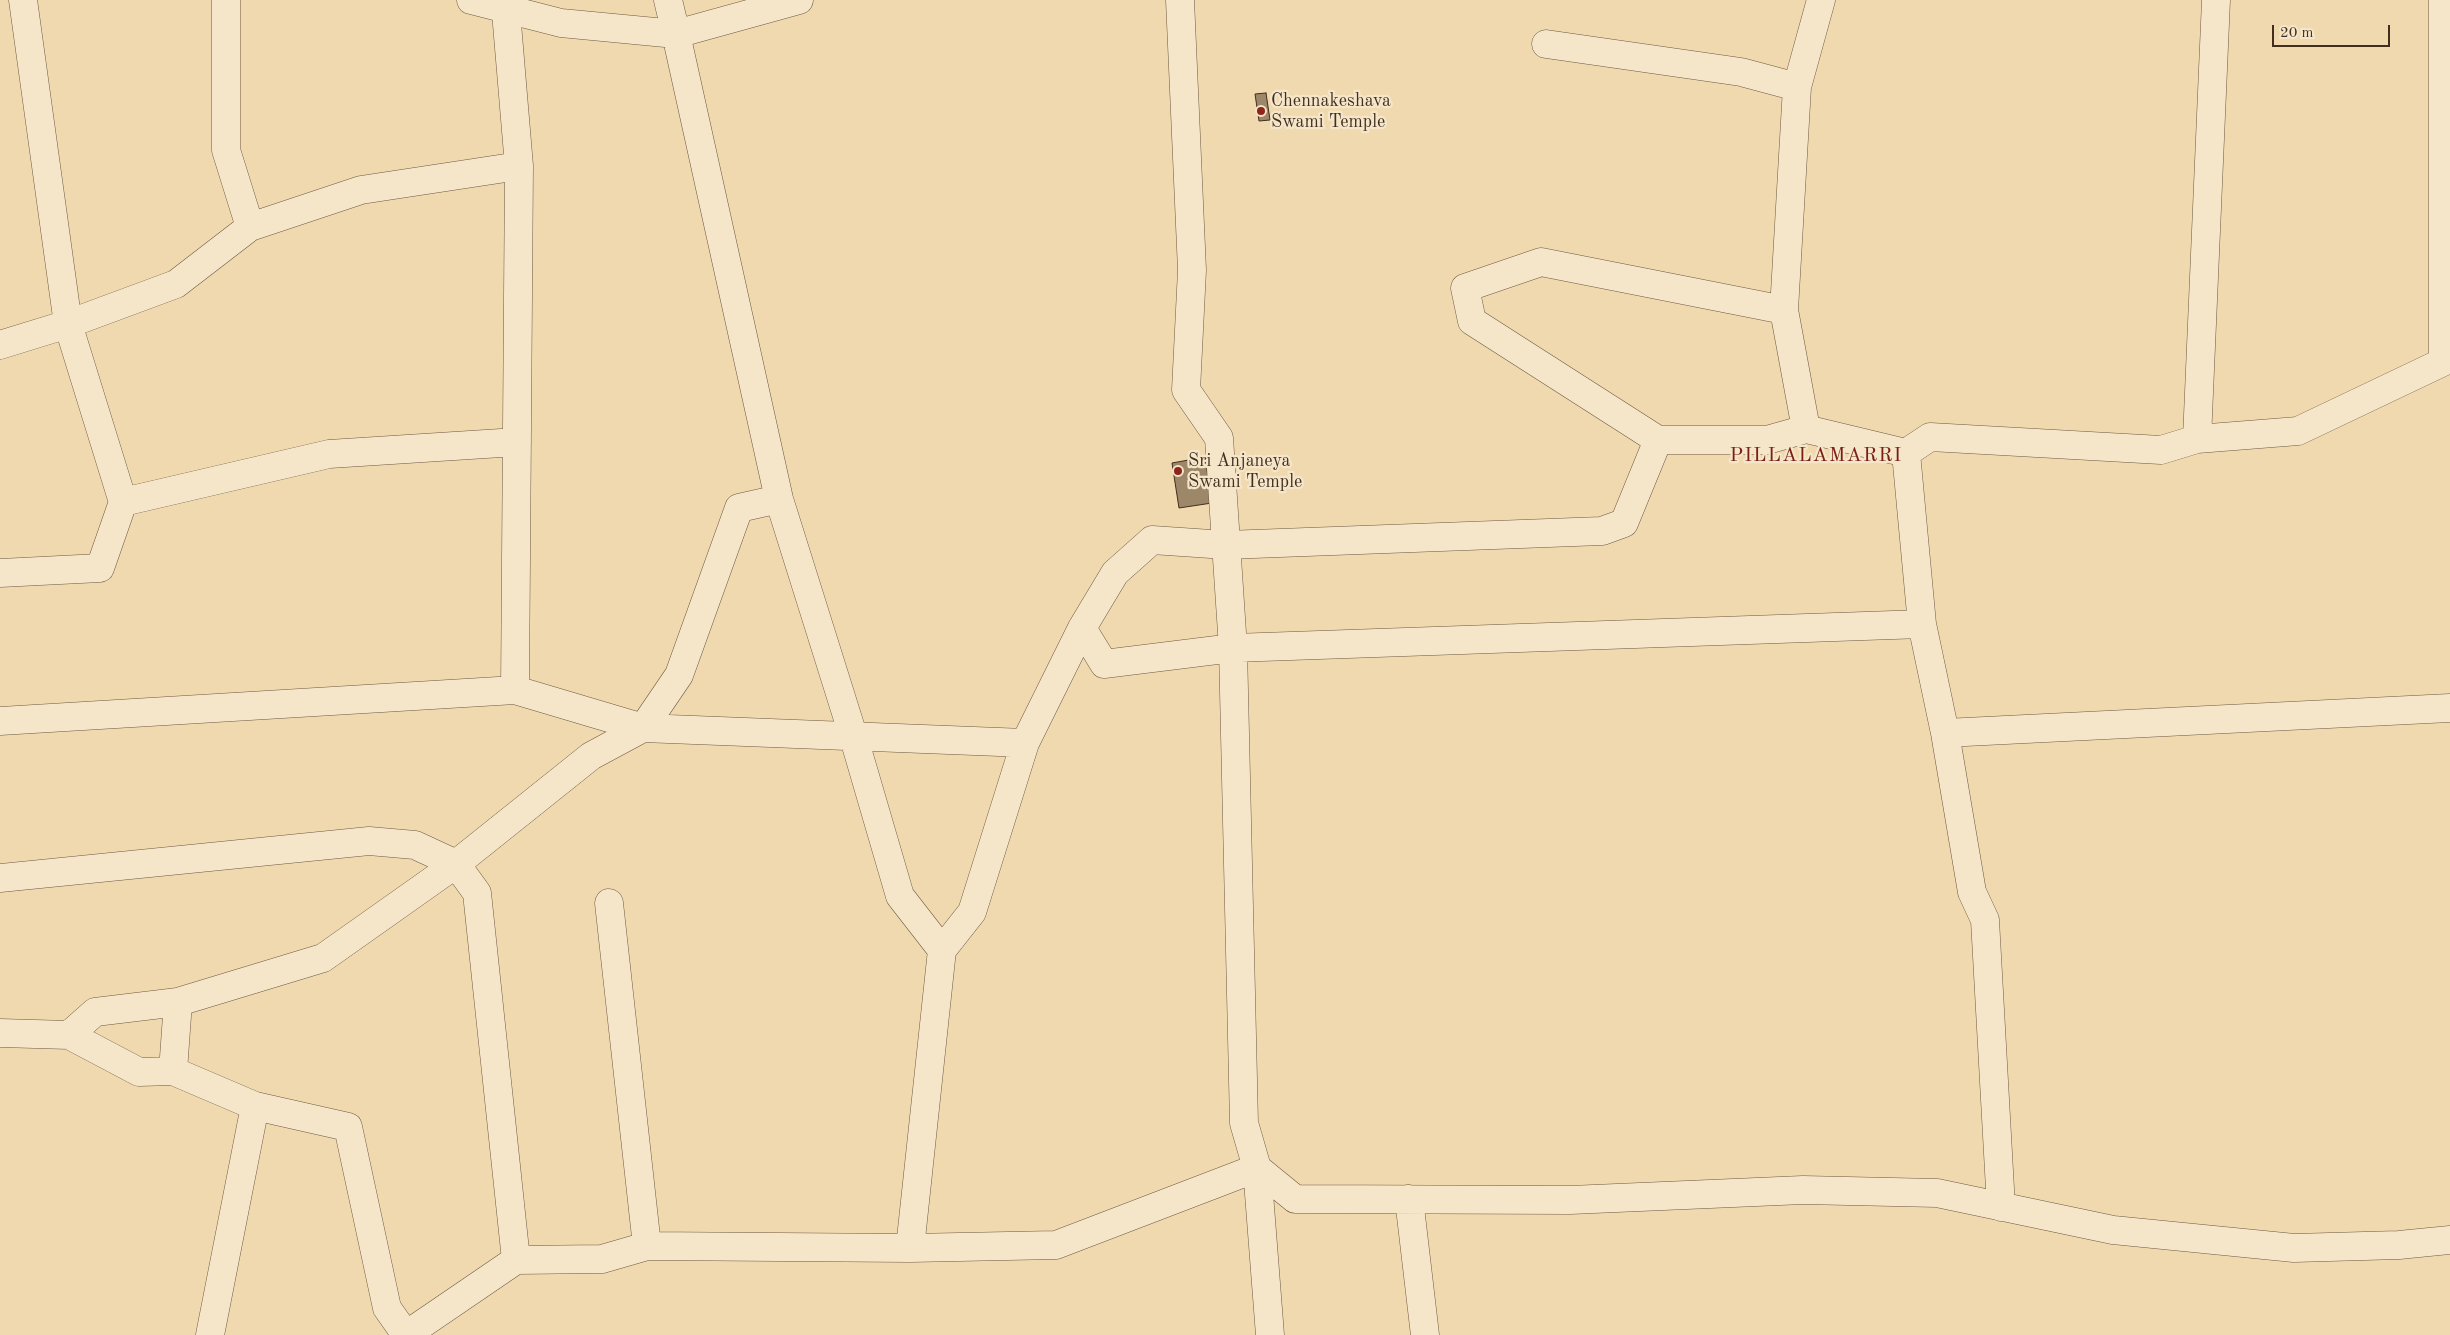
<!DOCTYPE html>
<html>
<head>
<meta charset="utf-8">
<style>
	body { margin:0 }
	#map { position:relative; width:2450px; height:1335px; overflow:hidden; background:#f0d9ae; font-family:"Old Standard TT",serif }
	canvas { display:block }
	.scale { position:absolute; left:2272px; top:25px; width:118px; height:22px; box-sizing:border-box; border:2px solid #412e1f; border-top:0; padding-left:6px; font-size:15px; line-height:18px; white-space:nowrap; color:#412e1f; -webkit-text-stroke:4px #f5e6ca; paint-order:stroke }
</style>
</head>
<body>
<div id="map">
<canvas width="2450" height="1335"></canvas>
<div class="scale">20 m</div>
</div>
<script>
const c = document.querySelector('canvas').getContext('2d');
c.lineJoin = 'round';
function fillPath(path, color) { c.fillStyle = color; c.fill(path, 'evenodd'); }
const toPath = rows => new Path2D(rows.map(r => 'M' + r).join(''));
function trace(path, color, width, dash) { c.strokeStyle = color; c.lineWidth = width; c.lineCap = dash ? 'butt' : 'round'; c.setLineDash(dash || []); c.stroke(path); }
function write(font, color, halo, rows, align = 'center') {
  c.font = font + ' "Old Standard TT",serif'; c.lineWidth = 4.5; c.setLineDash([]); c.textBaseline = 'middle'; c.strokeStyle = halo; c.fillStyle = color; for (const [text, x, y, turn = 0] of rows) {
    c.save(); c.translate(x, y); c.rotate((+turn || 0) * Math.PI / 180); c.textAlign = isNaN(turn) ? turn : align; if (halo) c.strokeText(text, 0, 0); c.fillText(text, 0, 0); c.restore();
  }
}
const building = toPath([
	[1266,93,1270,120,1259,121,1255,94,1266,93],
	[1205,457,1212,503,1179,508,1172,463,1205,457]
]);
const street = toPath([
	[226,0,226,150,250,227],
	[471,0,561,23,676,34,668,0],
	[505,0,519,166,515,690],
	[799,0,676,34,779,499,853,735,900,896,942,950],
	[1180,0,1192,270,1186,390,1219,438,1233,648,1244,1123,1257,1168,1295,1199,1570,1200,1803,1190,1937,1193,2113,1230,2294,1248,2399,1245,2450,1240],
	[1546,44,1741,72,1797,87],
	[1784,310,1541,262,1465,288,1472,321,1658,440,1767,440,1806,429,1906,453,1930,437,2161,450,2197,439,2298,431,2443,362,2443,0],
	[0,345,68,324,176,284,250,227,361,190,519,166],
	[1806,429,1784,310,1797,87,1821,0],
	[2197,439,2216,0],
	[1906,453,1922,624,1945,733,1972,892,1985,920,2001,1207],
	[123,502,329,454,517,442],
	[0,573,100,568,123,502,68,324,23,0],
	[1082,628,1104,664,1233,648,1922,624],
	[0,721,515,690,643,728,1025,743],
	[1945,733,2450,708],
	[0,878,369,841,415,845,456,864,477,893,516,1260],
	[609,903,647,1246],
	[0,1033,69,1035,139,1072,173,1071,255,1106,348,1127,387,1308,406,1335,516,1260,602,1259,647,1246,910,1248,1056,1245,1257,1168,1270,1335],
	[69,1035,95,1012,178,1002,323,958,456,864,591,756,643,728,679,675,739,508,779,499],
	[173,1071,178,1002],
	[1409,1199,1425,1335],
	[910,1248,942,950,972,912,1025,743,1082,628,1115,573,1152,540,1226,545,1602,531,1624,523,1658,440],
	[210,1335,255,1106]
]);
const markers = [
	[1261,111,5,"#8f2418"],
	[1178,471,5,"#8f2418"]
];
const poiNames = [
	["Chennakeshava",1271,101],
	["Swami Temple",1271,122],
	["Sri Anjaneya",1188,461],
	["Swami Temple",1188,482]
];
const quarterNames = [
	["PILLALAMARRI",1816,456]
];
fillPath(building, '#9c8769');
trace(building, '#412e1f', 1);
trace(street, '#6d5943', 29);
trace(street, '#f5e6ca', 28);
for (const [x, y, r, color] of markers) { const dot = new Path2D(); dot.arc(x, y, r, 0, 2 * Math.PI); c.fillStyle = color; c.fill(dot); trace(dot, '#f5e6ca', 2); }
write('18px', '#412e1f', '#f5e6ca', poiNames, 'left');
c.letterSpacing = '1px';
write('20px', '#7a1f14', '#f5e6ca', quarterNames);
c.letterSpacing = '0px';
</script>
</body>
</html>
